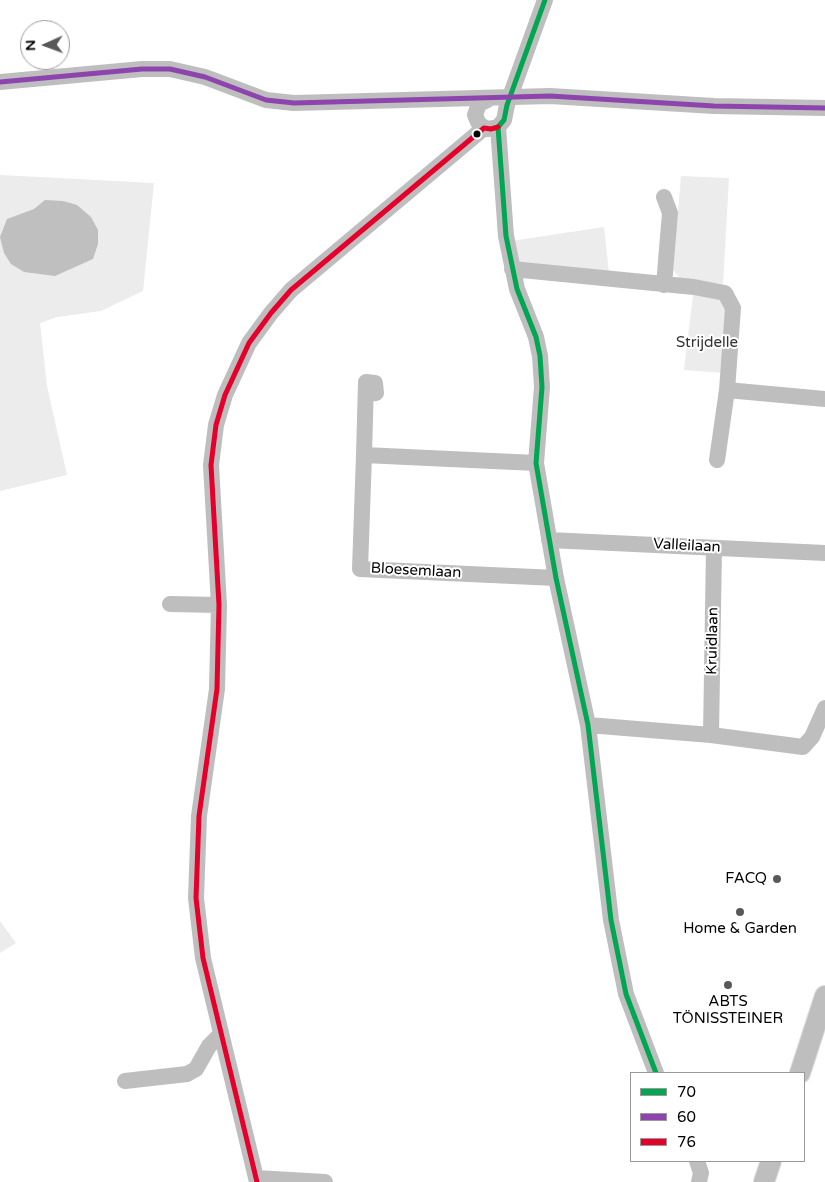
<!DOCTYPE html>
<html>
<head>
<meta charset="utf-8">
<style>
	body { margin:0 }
	#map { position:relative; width:825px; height:1182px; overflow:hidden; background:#fff; font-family:"Varela Round",sans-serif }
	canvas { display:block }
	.legend { position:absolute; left:630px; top:1072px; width:175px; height:90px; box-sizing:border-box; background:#fff; border:1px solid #999; margin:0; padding:6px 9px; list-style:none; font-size:15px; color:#000 }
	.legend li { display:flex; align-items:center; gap:10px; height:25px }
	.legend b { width:25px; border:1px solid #999 }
	.north { position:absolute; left:20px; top:20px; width:50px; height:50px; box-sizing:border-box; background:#fff; border:1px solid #999; border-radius:50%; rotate:268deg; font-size:14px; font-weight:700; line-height:20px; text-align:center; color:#000 }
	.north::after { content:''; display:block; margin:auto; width:18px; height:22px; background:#595959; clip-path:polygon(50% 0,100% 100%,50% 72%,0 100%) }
</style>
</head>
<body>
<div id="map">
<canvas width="825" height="1182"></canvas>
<ul class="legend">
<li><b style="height:6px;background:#00a651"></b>70</li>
<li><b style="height:6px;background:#8e44ad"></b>60</li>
<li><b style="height:6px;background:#e4002b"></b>76</li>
</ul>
<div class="north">N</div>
</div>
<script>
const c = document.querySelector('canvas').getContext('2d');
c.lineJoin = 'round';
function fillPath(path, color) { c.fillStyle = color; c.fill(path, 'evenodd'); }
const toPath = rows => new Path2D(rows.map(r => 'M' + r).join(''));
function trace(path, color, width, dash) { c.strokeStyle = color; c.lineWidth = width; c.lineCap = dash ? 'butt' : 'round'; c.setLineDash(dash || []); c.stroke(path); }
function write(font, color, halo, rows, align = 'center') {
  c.font = font + ' "Varela Round",sans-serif'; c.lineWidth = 4; c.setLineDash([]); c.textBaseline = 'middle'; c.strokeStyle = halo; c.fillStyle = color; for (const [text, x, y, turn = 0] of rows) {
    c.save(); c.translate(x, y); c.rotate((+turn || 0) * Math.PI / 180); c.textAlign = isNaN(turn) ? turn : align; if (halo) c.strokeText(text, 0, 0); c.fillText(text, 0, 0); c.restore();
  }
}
const green = toPath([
	[0,175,154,183,143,291,101,311,57,317,40,323,47,386,67,475,0,491],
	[681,176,729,178,723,284,680,278,673,270],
	[604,227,609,273,519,264,511,241],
	[693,295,719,297,728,310,724,373,684,370],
	[0,921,16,943,0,953]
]);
const water = toPath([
	[45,200,63,201,77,205,91,217,98,230,98,244,93,259,55,276,24,272,11,264,4,253,0,237,7,219,34,209]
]);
const minor = toPath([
	[545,0,507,105,504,120,498,127,506,236,517,289,536,337,540,356,542,387,536,463,556,578,588,725,611,920,626,994,656,1073],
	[0,82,142,69,170,69,205,77,266,100,294,103,550,96,714,106,825,108],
	[489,99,479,104,475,115,479,124,487,129,494,128],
	[664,197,670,213,664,285],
	[512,269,694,287,725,293,733,308,727,390,717,460],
	[727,390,825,399],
	[364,455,366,382,375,383,376,393,366,394],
	[536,463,364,455,360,569,556,578],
	[549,540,825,553],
	[170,604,219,605],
	[588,725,711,735,803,747,812,737,825,708],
	[711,735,714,548],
	[125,1081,187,1074,196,1069,209,1046,221,1034],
	[697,1161,701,1173,699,1182],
	[256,1178,325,1182],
	[257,1182,203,958,196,898,199,816,217,689,219,605,211,465,216,425,225,395,249,343,271,313,291,290,484,128]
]);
const major = toPath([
	[800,1073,825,996],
	[764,1182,771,1161]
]);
const bus1 = toPath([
	[545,0,507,105,504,120,498,127,506,236,517,289,536,337,540,356,542,387,536,463,556,578,588,725,611,920,626,994,656,1073]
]);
const bus2 = toPath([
	[0,82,142,69,170,69,205,77,266,100,294,103,550,96,714,106,825,108]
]);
const bus3 = toPath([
	[257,1182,203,958,196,898,199,816,217,689,219,605,211,465,216,425,225,395,249,343,271,313,291,290,484,128,491,129,498,127]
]);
const markers = [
	[477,134,4.5,"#000"],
	[777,879,5,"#595959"],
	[740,912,5,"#595959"],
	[728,985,5,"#595959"]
];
const parkNames = [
	["Strijdelle",707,343]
];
const streetNames = [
	["Valleilaan",687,546,3],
	["Bloesemlaan",416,571,3],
	["Kruidlaan",713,641,-89]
];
const poiNames = [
	["FACQ",767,879,"right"],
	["Home & Garden",740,929],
	["ABTS",728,1002],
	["TÖNISSTEINER",728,1019]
];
fillPath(green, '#ececec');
fillPath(water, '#bfbfbf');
trace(major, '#dbdbdb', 22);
trace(minor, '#bebebe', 16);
trace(major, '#bebebe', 20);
trace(bus1, '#00a651', 5);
trace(bus2, '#8e44ad', 5);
trace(bus3, '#e4002b', 5);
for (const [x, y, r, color] of markers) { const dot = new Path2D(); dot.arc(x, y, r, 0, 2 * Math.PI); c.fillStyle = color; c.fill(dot); trace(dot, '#fff', 2); }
write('15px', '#333', '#fff', parkNames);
write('15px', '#000', '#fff', streetNames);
write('15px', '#000', '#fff', poiNames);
</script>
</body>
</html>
